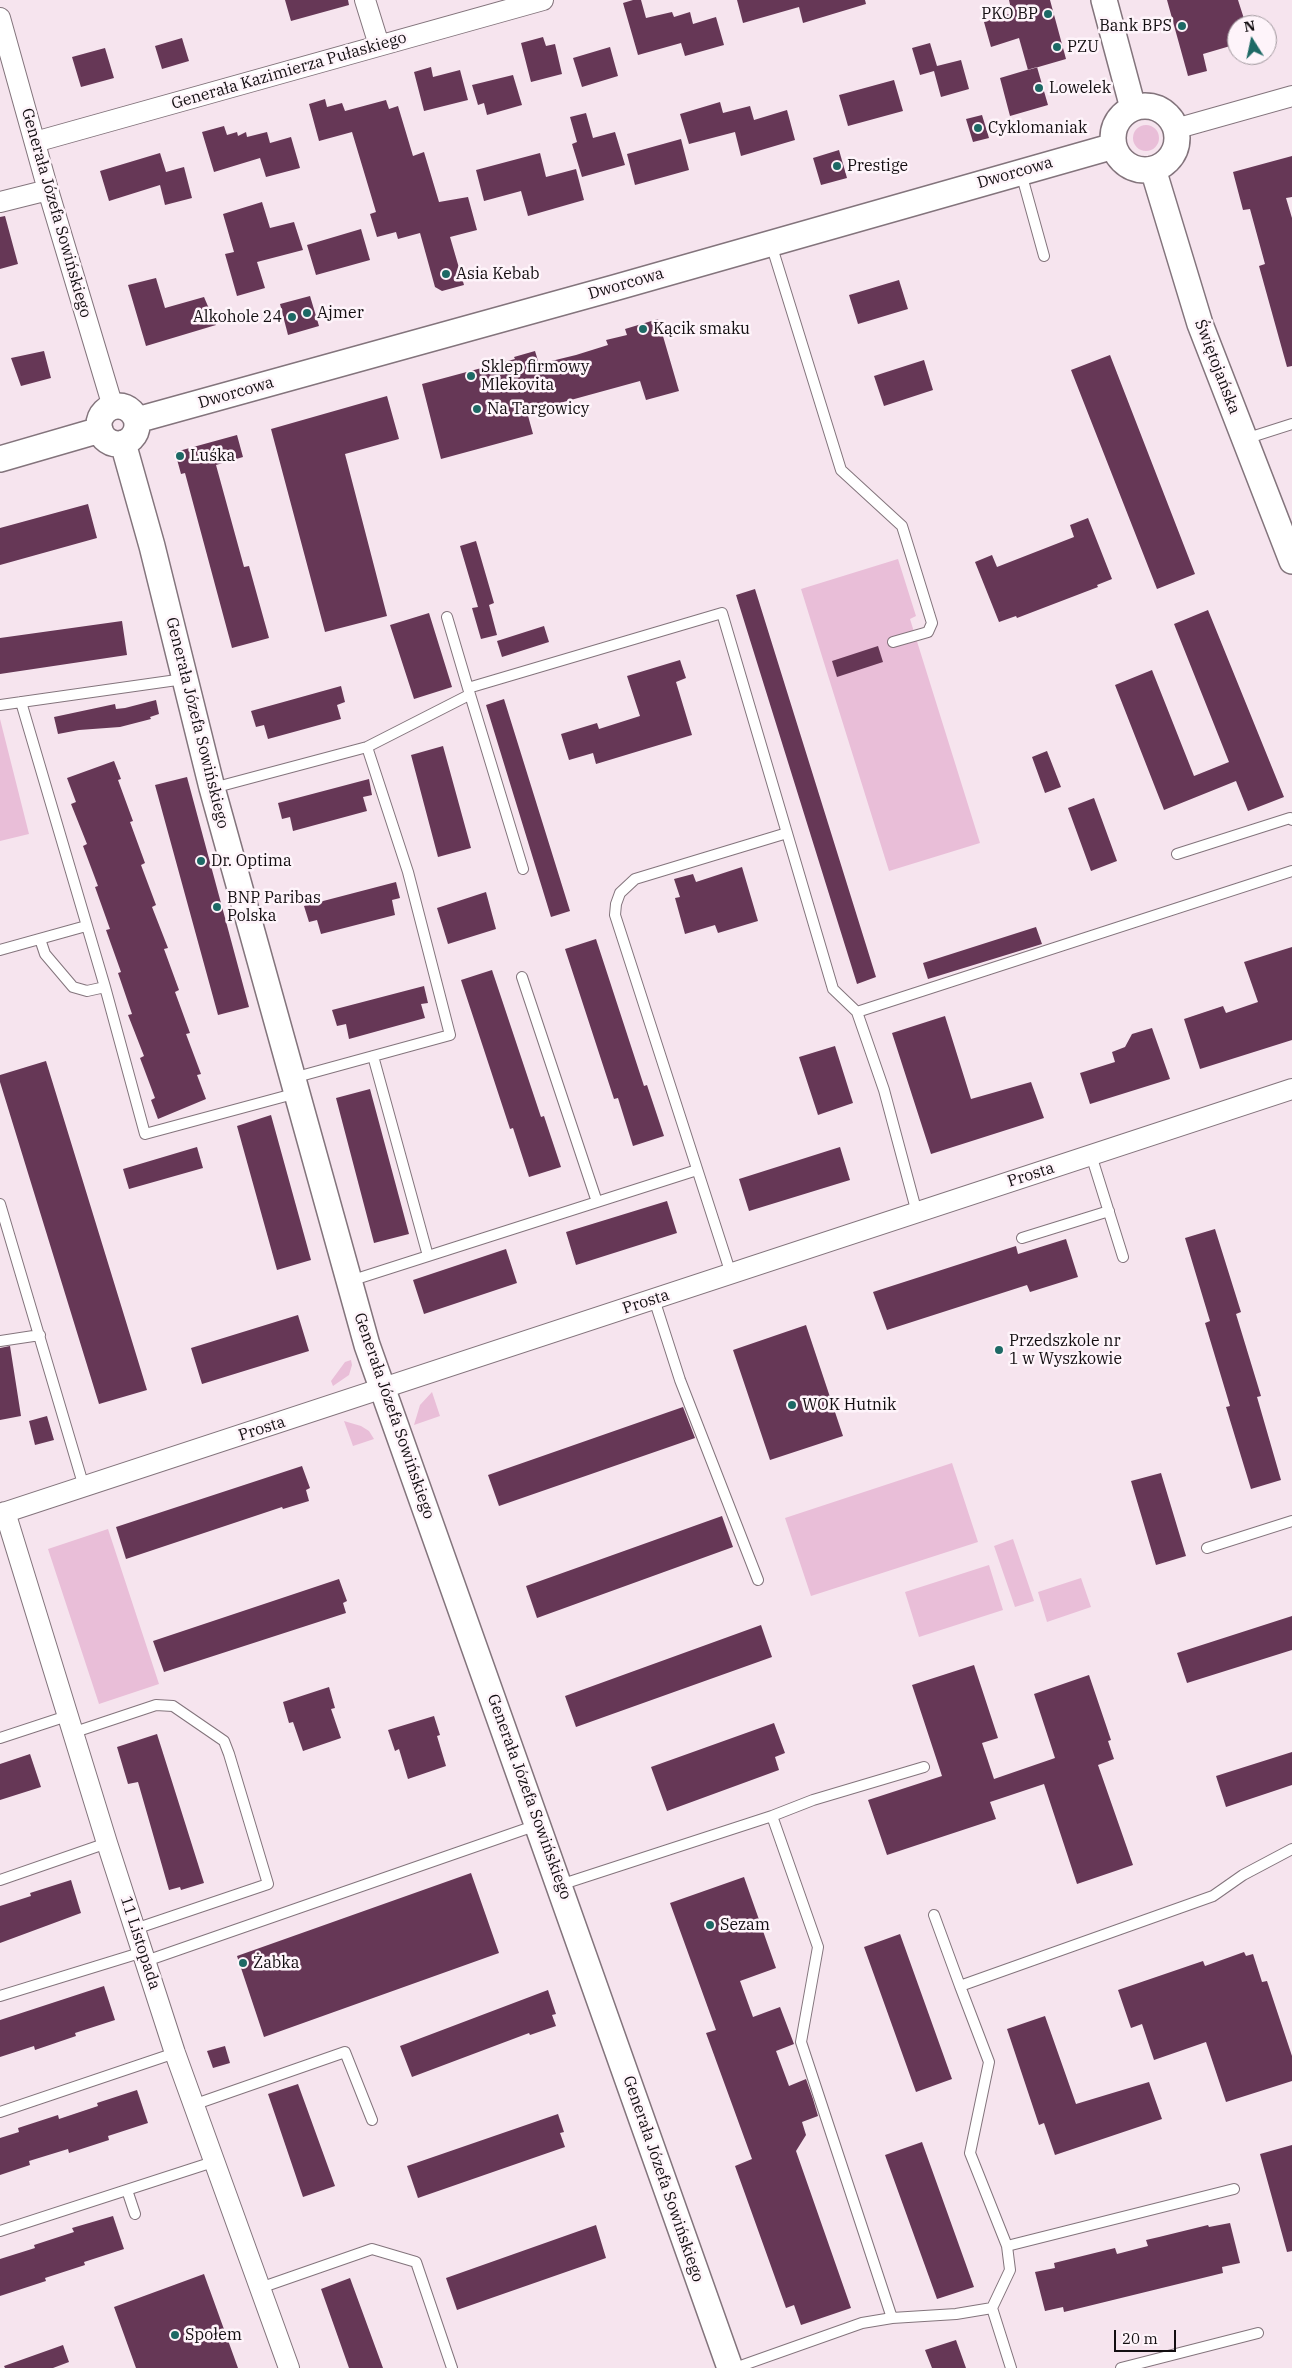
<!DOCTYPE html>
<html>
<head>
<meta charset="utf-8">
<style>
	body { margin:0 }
	#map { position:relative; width:1292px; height:2368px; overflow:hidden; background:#f6e4ee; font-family:"IBM Plex Serif",serif }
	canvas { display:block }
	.north { position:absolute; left:1227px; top:15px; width:50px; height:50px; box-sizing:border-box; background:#fef4fa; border:1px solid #a0989d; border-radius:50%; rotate:350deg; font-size:14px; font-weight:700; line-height:20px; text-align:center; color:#130e11 }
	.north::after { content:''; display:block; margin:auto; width:18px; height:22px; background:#1d6965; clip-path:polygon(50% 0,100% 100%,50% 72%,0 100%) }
	.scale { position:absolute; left:1114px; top:2330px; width:62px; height:22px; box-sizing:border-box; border:2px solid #130e11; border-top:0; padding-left:6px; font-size:15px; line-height:18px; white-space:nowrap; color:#130e11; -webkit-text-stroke:4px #fef4fa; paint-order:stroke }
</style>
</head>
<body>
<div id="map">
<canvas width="1292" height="2368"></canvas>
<div class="north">N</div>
<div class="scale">20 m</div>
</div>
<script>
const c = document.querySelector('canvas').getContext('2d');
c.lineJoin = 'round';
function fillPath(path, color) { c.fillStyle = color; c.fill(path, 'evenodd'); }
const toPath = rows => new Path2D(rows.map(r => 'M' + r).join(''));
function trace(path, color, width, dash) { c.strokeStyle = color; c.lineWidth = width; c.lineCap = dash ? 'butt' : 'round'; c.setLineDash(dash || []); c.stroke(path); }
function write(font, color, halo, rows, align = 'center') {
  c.font = font + ' "IBM Plex Serif",serif'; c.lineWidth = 5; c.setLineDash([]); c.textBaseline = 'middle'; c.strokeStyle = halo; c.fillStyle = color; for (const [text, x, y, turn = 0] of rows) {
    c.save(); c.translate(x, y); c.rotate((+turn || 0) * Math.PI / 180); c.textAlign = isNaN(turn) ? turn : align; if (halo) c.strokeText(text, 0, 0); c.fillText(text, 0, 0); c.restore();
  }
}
const green = toPath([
	'1133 138a13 13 0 1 1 26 0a13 13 0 1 1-26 0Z',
	[898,559,916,616,910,619,980,843,889,871,801,589],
	[0,719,29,834,0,841],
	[351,1360,352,1365,349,1375,333,1386,331,1381,345,1362],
	[432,1392,440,1416,414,1425,420,1405],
	[344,1421,361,1426,369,1431,374,1439,353,1446],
	[952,1463,978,1542,811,1596,785,1518],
	[108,1529,159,1684,99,1704,48,1549],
	[1013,1539,1034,1601,1015,1607,994,1546],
	[989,1565,1003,1610,919,1637,905,1592],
	[1081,1578,1091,1607,1047,1622,1038,1592]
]);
const building = toPath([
	[285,0,348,0,349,5,291,21],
	[633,0,641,0,646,18,672,12,674,17,690,12,693,24,716,17,724,45,685,56,681,43,638,55,623,3],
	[737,0,865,0,866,4,803,23,799,7,743,23],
	[1009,0,1050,0,1066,59,1028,70,1019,38,991,47,984,22,1012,13],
	[1167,0,1238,0,1246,25,1237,25,1237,44,1203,54,1207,71,1188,76],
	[543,37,546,46,555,44,562,74,531,82,521,43],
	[182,38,189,61,162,69,155,46],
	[930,43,937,66,961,60,969,89,941,97,934,71,920,75,912,48],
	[610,47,618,76,582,87,573,58],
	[105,48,114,78,81,87,72,57],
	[431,67,433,77,460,70,468,100,424,111,414,72],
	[1037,67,1048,105,1010,116,1000,78],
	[513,75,522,105,487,115,484,103,478,105,472,85],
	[894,80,903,111,848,126,839,95],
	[325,99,327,107,342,103,345,111,386,100,389,109,398,106,413,156,424,152,439,202,468,197,477,230,450,237,464,285,442,291,435,287,420,233,398,239,396,232,377,237,370,214,376,212,352,132,319,141,309,104],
	[720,102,723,113,750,106,754,120,787,110,795,140,741,156,735,132,689,144,680,114],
	[586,113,593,138,615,132,625,165,582,177,572,144,577,142,570,117],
	[982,115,989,138,973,142,966,119],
	[224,126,227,135,237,132,238,136,246,132,247,137,267,132,270,143,291,137,300,168,266,177,260,158,214,172,202,132],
	[681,139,689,170,635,185,627,154],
	[839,150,847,178,821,185,813,158],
	[160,153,166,172,184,167,192,198,165,205,160,185,109,201,100,171],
	[540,153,546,177,576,169,584,200,528,216,521,191,484,201,476,170],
	[1292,156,1292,197,1286,198,1292,218,1292,366,1287,367,1259,266,1265,264,1250,209,1243,210,1233,172],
	[262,202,270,228,294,222,303,250,257,262,265,288,237,296,225,254,234,252,223,214],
	[5,216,18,264,0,269,0,217],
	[361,229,370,260,316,275,307,245],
	[156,278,165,308,204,297,216,325,146,346,128,285],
	[899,280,908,309,858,324,849,295],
	[310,296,319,326,288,335,280,304],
	[658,319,679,391,646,400,640,381,527,412,533,434,441,459,422,384,515,359,514,357,535,351,539,364,576,355,608,345,606,340,627,335,625,329],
	[44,351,51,378,21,386,11,358],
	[1110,355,1195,574,1157,589,1071,370],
	[924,360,933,390,884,406,874,376],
	[387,396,399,439,345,454,387,616,325,632,271,429],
	[237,435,243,457,216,465,244,567,249,566,269,638,232,648,185,473,181,474,175,452],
	[88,504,97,538,0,565,0,528],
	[1088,518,1112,579,1097,585,1098,587,1017,618,1016,616,999,622,975,562,992,555,997,567,1074,537,1070,525],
	[476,541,494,603,489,605,497,635,481,639,472,608,478,607,460,546],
	[755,589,876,977,857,984,736,595],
	[1208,610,1284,797,1248,811,1236,781,1164,810,1115,685,1152,670,1194,776,1229,762,1174,624],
	[429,613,452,687,414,699,390,625],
	[122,621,127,655,0,674,0,638],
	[544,626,549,642,502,657,497,641],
	[878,646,883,662,837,677,832,661],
	[680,660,686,678,676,682,692,735,596,764,593,753,569,760,561,734,597,723,599,729,640,716,627,676],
	[341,686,345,702,337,705,341,719,268,739,264,725,256,727,251,711],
	[504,699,570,911,551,917,486,705],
	[156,700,159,714,150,717,151,719,120,727,79,730,58,734,54,717,115,704,116,709,125,708],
	[443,746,471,848,438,857,411,755],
	[1047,751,1061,787,1045,793,1032,757],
	[114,761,121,779,118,780,133,821,130,822,145,863,141,865,156,905,152,907,168,948,164,949,179,990,175,992,190,1033,186,1034,201,1074,197,1075,206,1099,158,1119,151,1100,155,1098,140,1058,144,1056,128,1015,132,1014,118,973,121,972,106,930,110,929,95,887,98,886,83,846,87,844,71,804,76,802,67,778],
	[187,777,249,1007,218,1015,155,785],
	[369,779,372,795,363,797,367,811,293,831,290,817,282,819,278,803],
	[1094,798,1117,861,1091,871,1068,808],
	[742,867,758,921,718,933,715,925,685,934,675,898,680,897,674,879,693,874,696,882],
	[396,882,400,898,392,900,395,915,321,934,317,920,309,922,304,906],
	[486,892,496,929,448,944,437,908],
	[1036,927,1042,944,928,979,923,963],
	[596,939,644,1086,647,1085,664,1136,633,1146,618,1098,614,1099,565,949],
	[1292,947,1292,1040,1200,1069,1184,1019,1223,1006,1226,1013,1258,1002,1244,962],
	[492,970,541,1117,544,1116,561,1167,529,1177,513,1128,510,1129,461,980],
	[424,986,428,1003,421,1004,425,1018,349,1039,346,1024,337,1026,332,1010],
	[945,1016,971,1099,1031,1082,1044,1118,931,1154,892,1033],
	[1152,1028,1170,1079,1090,1104,1080,1073,1115,1062,1112,1052,1125,1047,1132,1034],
	[835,1046,853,1103,818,1115,799,1057],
	[46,1061,147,1390,99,1404,0,1082,0,1075],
	[370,1089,409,1234,374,1243,336,1098],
	[271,1115,311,1260,277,1270,237,1126],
	[197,1147,203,1168,129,1189,123,1169],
	[840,1147,850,1180,749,1211,739,1179],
	[667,1201,677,1233,576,1265,566,1232],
	[1215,1229,1241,1312,1236,1314,1261,1396,1257,1397,1281,1480,1251,1489,1226,1407,1230,1406,1205,1323,1210,1321,1185,1238],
	[1066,1239,1078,1277,1030,1292,1027,1285,887,1330,873,1292,1016,1246,1018,1254],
	[506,1249,517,1283,424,1314,413,1280],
	[298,1315,309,1351,202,1384,191,1348],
	[806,1325,843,1436,770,1460,733,1350],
	[10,1346,21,1416,0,1420,0,1348],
	[683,1407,695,1438,499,1506,488,1475],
	[47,1416,54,1440,35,1445,29,1421],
	[302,1466,310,1488,306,1490,309,1501,283,1509,282,1507,126,1559,116,1527],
	[1161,1473,1186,1556,1156,1565,1131,1481],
	[722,1516,733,1547,537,1618,526,1586],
	[339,1579,347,1601,343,1603,346,1613,164,1672,153,1641],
	[1292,1616,1292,1650,1187,1683,1177,1653],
	[761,1625,772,1657,576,1727,565,1696],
	[974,1665,998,1738,982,1743,994,1779,1055,1758,1034,1694,1089,1675,1111,1740,1108,1741,1114,1759,1098,1765,1133,1865,1077,1884,1044,1784,990,1802,996,1819,887,1855,868,1800,942,1776,912,1685],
	[329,1687,335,1708,331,1709,341,1738,303,1751,293,1722,289,1723,283,1702],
	[434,1716,440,1735,437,1736,446,1766,408,1779,399,1749,395,1751,388,1730],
	[774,1723,785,1753,775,1757,779,1770,667,1811,651,1767],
	[157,1734,204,1883,181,1890,180,1887,169,1890,138,1782,128,1784,117,1747],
	[1292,1752,1292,1785,1226,1807,1216,1776],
	[30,1754,41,1787,0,1800,0,1764],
	[471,1873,499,1953,264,2037,237,1956],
	[744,1877,776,1968,740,1981,753,2017,780,2007,794,2044,776,2051,789,2086,806,2079,813,2099,818,2116,802,2122,806,2135,796,2151,851,2308,801,2325,794,2305,786,2308,735,2166,752,2159,706,2033,716,2030,670,1903],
	[71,1880,81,1913,0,1943,0,1906,31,1896,30,1893],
	[900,1934,952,2079,916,2092,864,1947],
	[1244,1952,1246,1956,1253,1954,1262,1982,1267,1981,1292,2056,1292,2081,1226,2102,1206,2042,1154,2060,1142,2024,1131,2028,1118,1990,1203,1961,1205,1966],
	[104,1986,115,2020,75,2033,76,2036,35,2050,34,2046,0,2057,0,2020],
	[548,1990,556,2014,552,2015,556,2026,530,2035,529,2033,412,2077,400,2046],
	[1045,2016,1076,2104,1149,2082,1162,2119,1055,2155,1044,2123,1039,2125,1007,2029],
	[225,2046,230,2063,213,2068,207,2051],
	[298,2084,335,2186,303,2197,268,2094],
	[137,2090,148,2123,108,2136,109,2140,69,2153,68,2149,29,2161,30,2165,0,2175,0,2138,19,2132,18,2128,58,2115,59,2119,98,2106,97,2103],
	[558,2114,564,2132,560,2133,565,2147,418,2198,407,2166],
	[922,2142,974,2287,937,2299,885,2155],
	[1292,2145,1292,2251,1287,2252,1260,2154],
	[113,2216,124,2249,84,2262,85,2265,45,2278,46,2281,0,2296,0,2259,35,2248,34,2245,74,2232,72,2228],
	[1230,2223,1240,2263,1222,2267,1223,2273,1064,2312,1063,2307,1045,2311,1035,2272,1055,2268,1054,2263,1115,2248,1117,2254,1148,2246,1146,2240,1159,2237,1208,2225,1209,2227],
	[596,2225,606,2258,457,2310,446,2278],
	[204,2274,238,2368,136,2368,114,2307],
	[350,2278,383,2368,349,2368,321,2289],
	[956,2340,966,2368,932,2368,925,2350],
	[63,2345,69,2362,53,2368,5,2368,4,2366]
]);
const service = toPath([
	[1021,173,1044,256],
	[771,244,841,470,902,526,932,623,928,632,893,642],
	[1245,439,1292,424],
	[447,617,468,688],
	[21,702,105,987,145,1134,297,1093],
	[0,705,184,679],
	[213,788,367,747,469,695],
	[1177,854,1290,818,1292,820],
	[523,869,468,688,722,613,833,989,857,1012,884,1090,917,1213],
	[40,939,45,954,73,987,87,991,105,987],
	[0,950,86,926],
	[522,977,597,1202],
	[857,1012,1292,871],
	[373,1056,428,1256],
	[293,1078,450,1035,408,872,367,747],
	[1091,1155,1123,1257],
	[0,1204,84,1487],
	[1022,1238,1109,1211],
	[731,1274,615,915,616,904,620,893,635,879,787,833],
	[350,1281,697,1170],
	[654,1299,680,1380,758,1580],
	[0,1341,40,1335],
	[1207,1548,1292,1521],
	[72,1733,156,1705,173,1706,224,1741,229,1754,268,1884,135,1929],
	[0,1738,67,1716],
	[772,1816,818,1947,801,2042,892,2318],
	[0,1880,107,1843],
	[560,1885,772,1816,813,1800,924,1767],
	[934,1915,960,1986],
	[146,1961,537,1825],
	[0,1996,143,1952],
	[193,2105,345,2052,372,2120],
	[0,2112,175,2053],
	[127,2190,135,2214],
	[0,2231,213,2162],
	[1007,2246,1234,2189],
	[260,2288,372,2249,416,2262,452,2368],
	[735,2368,862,2323,892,2318,956,2314,992,2308],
	[1011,2368,992,2308,1010,2270,1007,2246,970,2153,989,2062,960,1986,1213,1896,1243,1875,1292,1849],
	[1121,2368,1258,2333]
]);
const minor = toPath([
	[365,0,379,45],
	[0,18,48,190,113,407],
	[1175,129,1292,96],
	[35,142,543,0],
	[0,202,48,190],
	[5,1512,107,1843,175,2053,289,2368],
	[0,1514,1292,1089]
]);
const tertiary = toPath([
	[1104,0,1133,108],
	'1113 138a32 32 0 1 1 64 0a32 32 0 1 1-64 0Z',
	[1153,169,1200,324,1292,561],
	'99 425a19 19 0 1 1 38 0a19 19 0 1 1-38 0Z',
	[137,420,614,288,1114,146],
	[123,443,152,546,212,788,367,1345,730,2368],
	[0,459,100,430]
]);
const markers = [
	[1048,14,5,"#1d6965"],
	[1182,26,5,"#1d6965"],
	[1057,47,5,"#1d6965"],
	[1039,88,5,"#1d6965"],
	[978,128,5,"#1d6965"],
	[837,166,5,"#1d6965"],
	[446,274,5,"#1d6965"],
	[307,313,5,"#1d6965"],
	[292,317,5,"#1d6965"],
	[643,329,5,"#1d6965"],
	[471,376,5,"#1d6965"],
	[477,409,5,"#1d6965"],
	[180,456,5,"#1d6965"],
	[201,861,5,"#1d6965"],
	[217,907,5,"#1d6965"],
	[999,1350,5,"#1d6965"],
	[792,1405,5,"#1d6965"],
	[710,1925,5,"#1d6965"],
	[243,1963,5,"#1d6965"],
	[175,2335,5,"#1d6965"]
];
const poiNames = [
	["PKO BP",1038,14,"right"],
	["Bank BPS",1172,26,"right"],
	["PZU",1067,47],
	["Lowelek",1049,88],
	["Cyklomaniak",988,128],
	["Prestige",847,166],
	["Asia Kebab",456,274],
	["Ajmer",317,313],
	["Alkohole 24",282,317,"right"],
	["Kącik smaku",653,329],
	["Sklep firmowy",481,367],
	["Mlekovita",481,385],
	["Na Targowicy",487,409],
	["Luśka",190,456],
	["Dr. Optima",211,861],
	["BNP Paribas",227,898],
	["Polska",227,916],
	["Przedszkole nr",1009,1341],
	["1 w Wyszkowie",1009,1359],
	["WOK Hutnik",802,1405],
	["Sezam",720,1925],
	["Żabka",253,1963],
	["Społem",185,2335]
];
const streetNames = [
	["Generała Kazimierza Pułaskiego",289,71,-16],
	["Dworcowa",1015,173,-16],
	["Generała Józefa Sowińskiego",56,213,74],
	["Dworcowa",626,284,-16],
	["Świętojańska",1217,367,69],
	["Dworcowa",236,393,-16],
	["Generała Józefa Sowińskiego",197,723,76],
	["Prosta",1031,1175,-18],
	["Prosta",646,1302,-18],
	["Generała Józefa Sowińskiego",394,1416,71],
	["Prosta",262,1429,-18],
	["Generała Józefa Sowińskiego",529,1797,70],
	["11 Listopada",140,1943,72],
	["Generała Józefa Sowińskiego",663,2179,71]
];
fillPath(green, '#e9bed8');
fillPath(building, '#663756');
trace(service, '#83747c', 12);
trace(minor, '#83747c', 22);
trace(tertiary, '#83747c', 28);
trace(service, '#fff', 10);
trace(minor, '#fff', 20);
trace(tertiary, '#fff', 25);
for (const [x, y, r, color] of markers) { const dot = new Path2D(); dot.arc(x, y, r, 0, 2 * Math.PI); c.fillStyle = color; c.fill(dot); trace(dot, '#fef4fa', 2); }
write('16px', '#130e11', '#fef4fa', poiNames, 'left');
write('16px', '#130e11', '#fef4fa', streetNames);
</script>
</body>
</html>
